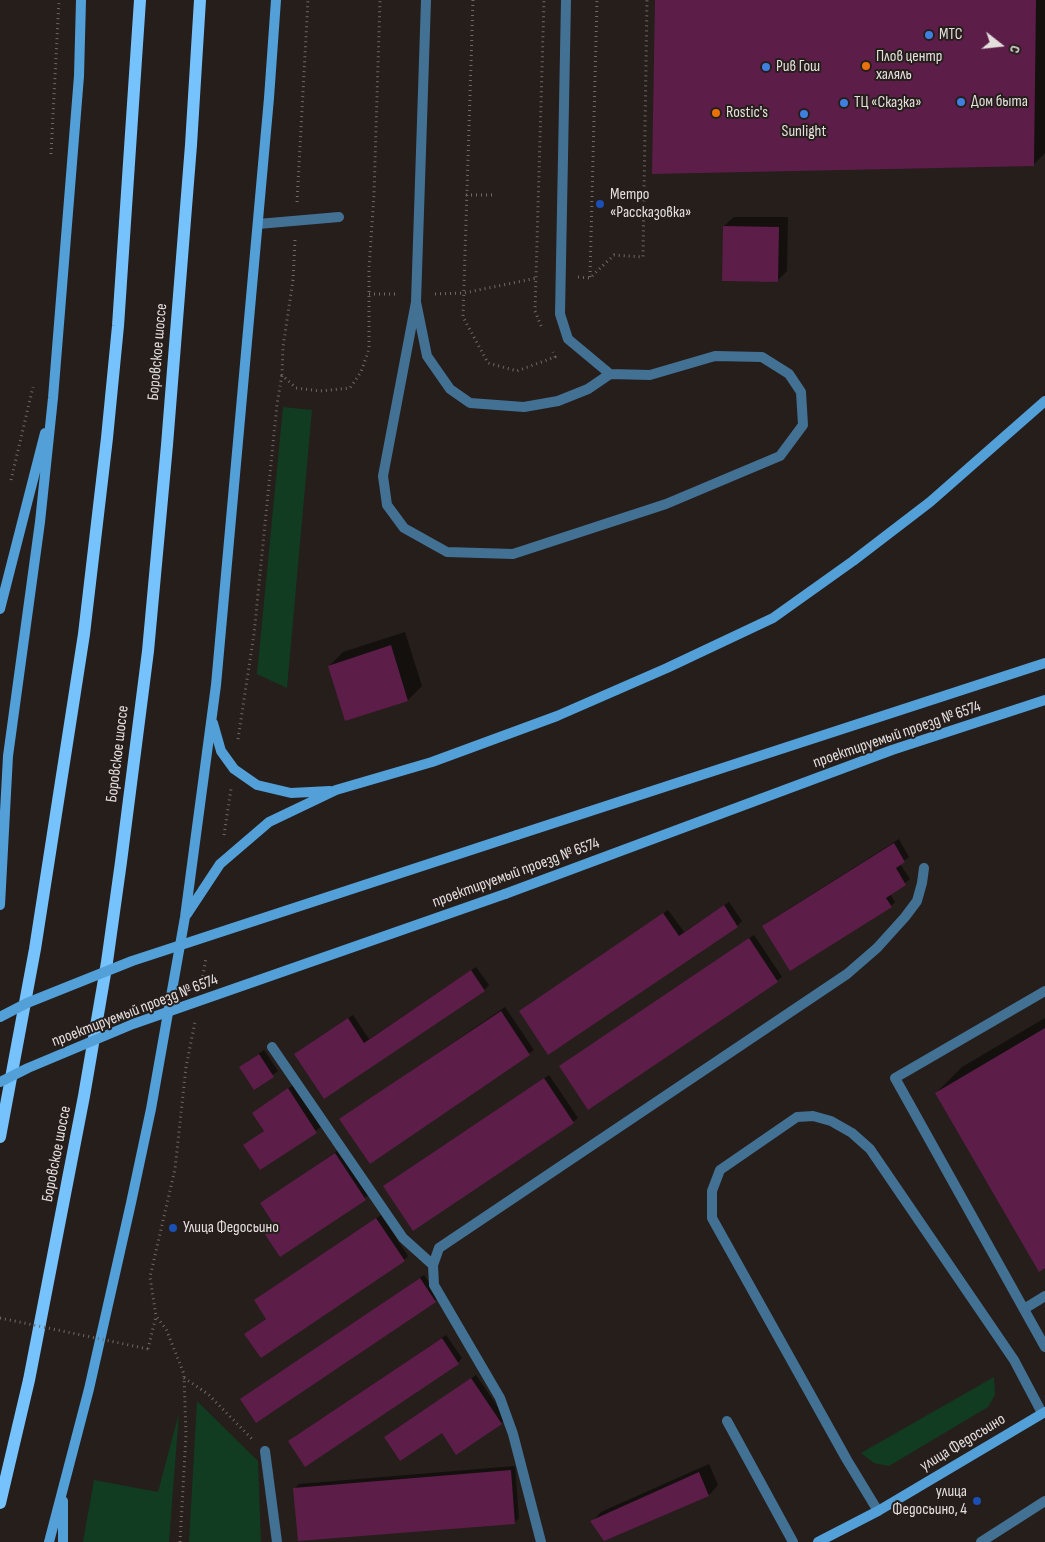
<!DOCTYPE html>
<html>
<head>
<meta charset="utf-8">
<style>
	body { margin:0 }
	#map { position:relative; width:1045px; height:1542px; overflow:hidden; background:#251e1b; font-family:"Sofia Sans Condensed",sans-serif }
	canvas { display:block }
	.north { position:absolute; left:975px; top:20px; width:50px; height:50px; -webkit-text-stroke:4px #251e1b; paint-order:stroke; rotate:106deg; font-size:14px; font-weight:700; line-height:20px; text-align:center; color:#e4dfdd }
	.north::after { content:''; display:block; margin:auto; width:18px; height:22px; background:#e4dfdd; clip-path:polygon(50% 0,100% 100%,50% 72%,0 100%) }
</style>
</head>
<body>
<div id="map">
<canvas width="1045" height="1542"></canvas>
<div class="north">С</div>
</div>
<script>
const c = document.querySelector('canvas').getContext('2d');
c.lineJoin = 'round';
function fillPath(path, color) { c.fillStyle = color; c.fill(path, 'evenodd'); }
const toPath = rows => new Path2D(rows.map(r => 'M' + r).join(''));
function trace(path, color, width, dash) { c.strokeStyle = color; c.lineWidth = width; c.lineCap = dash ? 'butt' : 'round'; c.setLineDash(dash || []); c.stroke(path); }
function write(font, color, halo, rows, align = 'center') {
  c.font = font + ' "Sofia Sans Condensed",sans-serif'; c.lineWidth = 4; c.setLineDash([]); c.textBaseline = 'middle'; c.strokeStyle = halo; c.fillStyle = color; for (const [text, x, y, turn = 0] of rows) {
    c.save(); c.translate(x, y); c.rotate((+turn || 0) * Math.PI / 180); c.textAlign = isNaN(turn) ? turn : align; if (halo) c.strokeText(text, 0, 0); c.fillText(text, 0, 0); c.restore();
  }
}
const green = toPath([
	[283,407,312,410,287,688,257,674],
	[994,1377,995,1395,988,1407,889,1466,874,1463,861,1453],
	[197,1401,258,1461,261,1542,189,1542],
	[179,1413,169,1542,83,1542,94,1480,158,1492]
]);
const shadow = toPath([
	[656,0,1045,0,1045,153,1034,164],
	[734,217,788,217,787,271,777,281,724,226],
	[405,632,422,686,408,700,329,666,343,652],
	[899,839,909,857,900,864,910,879,890,894,895,902,891,906,763,926,768,922],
	[729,902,742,921,737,926,520,1011,668,910,684,932],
	[754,935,782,977,589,1108,561,1066],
	[476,967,489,985,484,990,325,1097,300,1050,353,1015,369,1039],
	[505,1007,534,1050,370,1162,341,1119],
	[1045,1018,1045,1266,936,1093,962,1067],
	[264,1050,278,1071,255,1088,245,1063],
	[549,1075,578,1118,573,1122,389,1182],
	[293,1085,321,1127,261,1169,245,1145,265,1130,254,1113],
	[340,1149,370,1194,280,1255,266,1233,276,1225,262,1203],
	[381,1215,408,1256,404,1260,246,1334,267,1318,255,1301,260,1296],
	[424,1275,439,1297,435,1301,242,1399],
	[446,1335,462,1358,458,1363,294,1437],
	[476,1375,506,1419,501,1423,385,1437],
	[709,1464,718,1485,709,1495,604,1539,592,1522,601,1512],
	[515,1466,519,1518,515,1522,295,1488,299,1484]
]);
const building = toPath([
	[655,0,1036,0,1034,166,652,174],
	[723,226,779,227,778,282,722,281],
	[391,645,408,701,345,721,328,666],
	[894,843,905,862,896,868,906,885,886,898,892,907,790,971,762,926],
	[724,905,738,927,548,1055,519,1011,663,913,679,936],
	[749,938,778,982,588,1110,559,1066],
	[471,970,485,991,324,1099,294,1054,348,1018,364,1043],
	[501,1011,530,1055,370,1164,339,1119],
	[1045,1028,1045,1268,1039,1272,935,1093],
	[259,1054,274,1077,254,1090,239,1067],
	[544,1078,574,1123,413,1231,383,1186],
	[288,1088,317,1133,260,1170,243,1145,264,1131,252,1113],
	[335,1153,366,1200,280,1257,264,1233,275,1226,260,1203],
	[376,1218,405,1261,261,1358,244,1334,266,1319,254,1300],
	[420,1278,436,1302,256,1423,240,1399],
	[442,1338,459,1364,305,1467,288,1441],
	[471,1378,502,1424,456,1455,442,1433,400,1461,384,1437],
	[511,1470,515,1524,298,1541,293,1488],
	[699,1472,709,1496,604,1541,590,1521]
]);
const path = toPath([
	[473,0,463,317,488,363,517,371,555,357,553,352],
	[51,154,59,0],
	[466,195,494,195],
	[297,202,308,0],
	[295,240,293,280,283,347,282,375,296,388,320,391,350,388,361,372,369,349,369,269,374,194,380,0],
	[578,277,590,278,614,255,643,257,647,0],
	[590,277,597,0],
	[369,294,398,294],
	[435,294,464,293,537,278],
	[541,326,535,311,544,0],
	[11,480,33,387],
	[238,739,254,634,277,404,282,375],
	[224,835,231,789],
	[202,981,206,958],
	[148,1349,156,1316],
	[184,1378,208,1394,252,1439],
	[180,1542,186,1435,184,1374,166,1329,156,1316,150,1277,175,1169,186,1067,195,1022]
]);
const lane = toPath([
	[566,0,560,314,568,339,610,374],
	[258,224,339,217],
	[416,302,427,356,450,389,470,403,524,407,558,401,588,389,610,374,650,375,715,356,762,357,789,374,801,392,803,425,780,456,666,504,513,554,447,552,404,528,387,505,383,476,416,302,426,0],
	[1045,991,895,1078,1045,1347],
	[272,1047,403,1238,433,1265],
	[1024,1309,1045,1296],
	[727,1421,793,1542],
	[265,1451,277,1542],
	[878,1511,847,1460,712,1218,712,1191,720,1170,797,1117,813,1116,831,1121,852,1133,870,1149,1014,1360,1042,1413],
	[541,1542,513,1434,500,1398,434,1285,433,1265,439,1248,847,974,877,948,905,917,917,901,922,883,924,868],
	[981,1542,1045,1501]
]);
const secondary = toPath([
	[0,609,45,433],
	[213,723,221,751,234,769,257,785,291,793,330,791],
	[517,835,1045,663],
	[505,894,892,750,1045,700],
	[0,905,8,756,40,522,53,398,79,76,81,0],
	[187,914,220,864,269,822,336,790,432,762,557,716,667,668,773,618,853,561,930,502,1045,401],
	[49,1542,89,1389,131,1203,151,1109,185,917,216,685,269,98,276,0],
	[63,1542,63,1501],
	[818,1542,878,1511,1045,1412]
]);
const primary = toPath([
	[0,1137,35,949,84,634,107,438,118,326,140,0],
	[0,1503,29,1380,84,1096,107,962,121,862,148,651,167,445,191,145,200,0]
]);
const pathBridge = toPath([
	[0,1318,148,1349]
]);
const secondaryBridge = toPath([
	[0,1017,27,1003,132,961,517,835],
	[0,1082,28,1068,133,1024,505,894]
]);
const markers = [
	[929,35,5,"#3f7fe0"],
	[866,66,5,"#e8710a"],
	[766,67,5,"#3f7fe0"],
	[961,102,5,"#3f7fe0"],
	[844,103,5,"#3f7fe0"],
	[716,113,5,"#e8710a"],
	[804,114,5,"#3f7fe0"],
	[600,204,5,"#1a4fb4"],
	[173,1228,5,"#1a4fb4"],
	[977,1501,5,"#1a4fb4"]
];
const poiNames = [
	["МТС",939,35],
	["Плов центр",876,57],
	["халяль",876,75],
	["Рив Гош",776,67],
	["Дом быта",971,102],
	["ТЦ «Сказка»",854,103],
	["Rostic's",726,113],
	["Sunlight",804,132,"center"],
	["Метро",610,195],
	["«Рассказовка»",610,213],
	["Улица Федосьино",183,1228],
	["улица",967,1492,"right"],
	["Федосьино, 4",967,1510,"right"]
];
const streetNames = [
	["Боровское шоссе",158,352,-85],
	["проектируемый проезд № 6574",897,735,-19],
	["Боровское шоссе",118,754,-83],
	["проектируемый проезд № 6574",516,873,-20],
	["проектируемый проезд № 6574",135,1011,-21],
	["Боровское шоссе",57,1154,-79],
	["улица Федосьино",963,1443,-31]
];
fillPath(green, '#113c21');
fillPath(shadow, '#0007');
fillPath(building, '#5c1d49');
trace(path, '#706967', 3, [1, 4]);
trace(lane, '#437194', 10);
trace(secondary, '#539fd8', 10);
trace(primary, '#76c2fd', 12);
trace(pathBridge, '#706967', 3, [1, 4]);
trace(secondaryBridge, '#539fd8', 10);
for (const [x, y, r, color] of markers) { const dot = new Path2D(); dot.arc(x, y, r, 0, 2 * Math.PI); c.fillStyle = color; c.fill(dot); trace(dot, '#251e1b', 2); }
write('16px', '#e4dfdd', '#251e1b', poiNames, 'left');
write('16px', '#e4dfdd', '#251e1b', streetNames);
</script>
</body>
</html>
